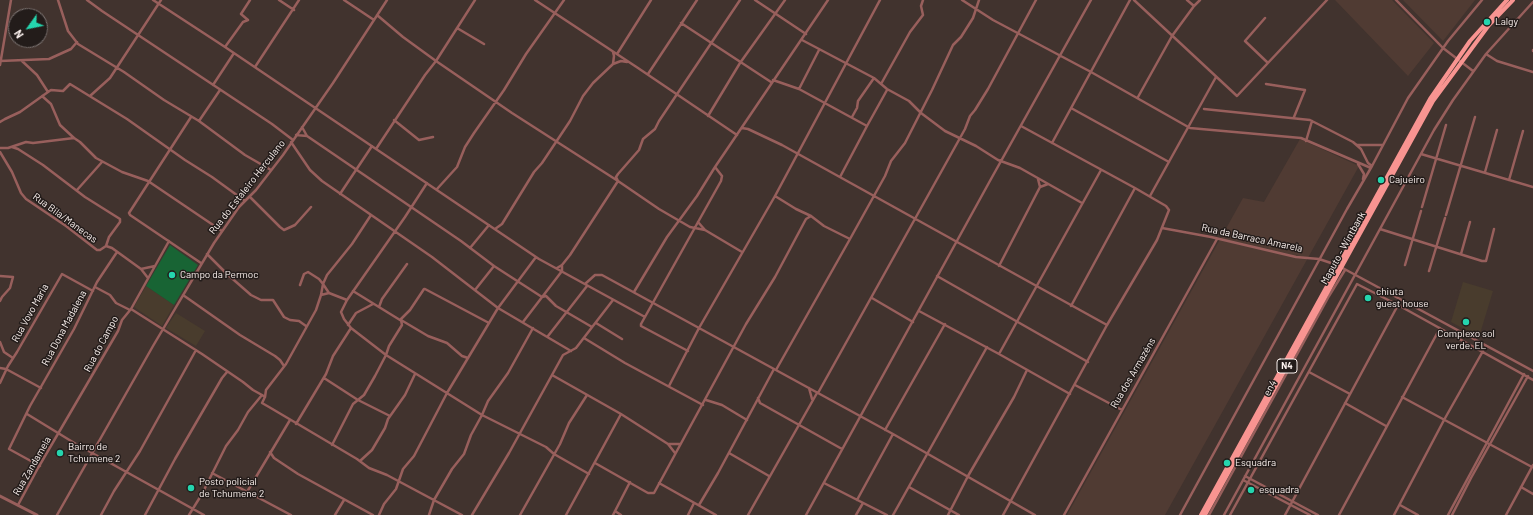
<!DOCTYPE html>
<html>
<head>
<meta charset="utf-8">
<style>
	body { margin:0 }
	#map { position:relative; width:1533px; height:515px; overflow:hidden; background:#41332e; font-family:Barlow,sans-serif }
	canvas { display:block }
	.north { position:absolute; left:8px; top:8px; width:40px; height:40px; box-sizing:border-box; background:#231c1a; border:1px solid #79716f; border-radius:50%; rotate:237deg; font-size:11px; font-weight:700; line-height:16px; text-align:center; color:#fbf1ee }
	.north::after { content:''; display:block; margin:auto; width:14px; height:18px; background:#25d5ae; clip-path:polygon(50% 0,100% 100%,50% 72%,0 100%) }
</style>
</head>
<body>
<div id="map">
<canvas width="1533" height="515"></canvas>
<div class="north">N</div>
</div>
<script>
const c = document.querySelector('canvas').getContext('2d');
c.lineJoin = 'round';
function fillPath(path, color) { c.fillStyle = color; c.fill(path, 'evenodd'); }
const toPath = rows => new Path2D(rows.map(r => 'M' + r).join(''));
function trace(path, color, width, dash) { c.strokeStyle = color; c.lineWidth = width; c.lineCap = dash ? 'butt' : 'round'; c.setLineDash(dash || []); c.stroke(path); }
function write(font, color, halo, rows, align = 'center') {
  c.font = font + ' Barlow,sans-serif'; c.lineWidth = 3; c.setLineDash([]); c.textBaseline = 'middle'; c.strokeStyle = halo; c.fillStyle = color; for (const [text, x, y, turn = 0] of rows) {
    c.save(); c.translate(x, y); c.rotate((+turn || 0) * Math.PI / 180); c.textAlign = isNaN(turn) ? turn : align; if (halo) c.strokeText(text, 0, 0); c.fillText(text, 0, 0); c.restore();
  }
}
const commercial = toPath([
	[1463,282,1493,291,1479,337,1451,322],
	[146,286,174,305,162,326,134,307],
	[176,313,205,331,196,346,166,328]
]);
const built = toPath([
	[1335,0,1392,0,1434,43,1408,76],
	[1403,0,1475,0,1443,41],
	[1300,139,1359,166,1165,515,1067,515,1243,198,1264,202]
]);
const green = toPath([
	[170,245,198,265,174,305,146,286]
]);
const minor = toPath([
	[58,0,68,31,78,44,124,72,164,100,199,121,245,155,271,170],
	[87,0,102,11,272,124,293,140],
	[153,0,225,47,539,259,645,317],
	[279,0,294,10],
	[344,0,374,20],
	[475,0,436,61,512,113,618,181,659,209,690,227,705,230,742,252],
	[535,0,638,68,737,135],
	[755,0,806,34],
	[962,0,993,20,1091,72,1190,128,1301,138,1371,168],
	[1134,0,1237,96,1327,0],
	[1396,0,1443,48,1473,71],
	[1194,6,1200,0],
	[1265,18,1245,41,1268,63],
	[681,23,771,82],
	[457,28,484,44],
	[802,40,874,78,887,89,909,101,921,113,945,131,976,146,998,160,1020,168,1082,203],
	[225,47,243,22,248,20,241,14,250,0],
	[1533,51,1533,50],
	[617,54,651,0],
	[1486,54,1497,61,1533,72],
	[0,61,49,59,71,49,77,42],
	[22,61,37,75,48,92],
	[613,64,621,61,627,62],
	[0,65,11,0],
	[255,67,299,0],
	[648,74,697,0],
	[773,80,799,89,819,50],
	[881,84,910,32,923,15,921,6,923,0],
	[1266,84,1305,90,1294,117],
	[213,85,234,53],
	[799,89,867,126,840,177],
	[42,96,51,104,60,125,74,138],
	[90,96,110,78,161,0],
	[1138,97,1172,36,1194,6,1187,0],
	[1071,108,1169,162],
	[1204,109,1310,120,1353,142,1361,149,1368,163,1372,166],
	[708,116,740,63,785,0],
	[191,117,129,213,130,215,201,263],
	[852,117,857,108,858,101,874,78],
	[394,120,419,140,433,137],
	[199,121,220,90],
	[0,122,5,119,20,112,48,92,51,90,63,91,70,84,127,119,185,160,212,177,245,201],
	[867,126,887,90],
	[302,127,307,136,461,241,494,266,475,290],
	[742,128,748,129,782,145,1107,325],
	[296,135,307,136],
	[1306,141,1312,121],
	[291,142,310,170,322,181,432,257,498,308,536,257],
	[1052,143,1130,0],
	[1357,145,1383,145],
	[12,147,18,149,43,165,85,197,120,219,120,222,109,237,106,246],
	[0,148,8,148,26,142,33,143,74,138,80,142,96,158,122,172,148,181,222,231],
	[376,149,425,75,436,61,403,37,377,15],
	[0,152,12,172,21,193,26,199,66,226,97,250,100,250,106,246,112,248,141,269,148,278],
	[1421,154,1533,187],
	[1358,164,1364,174,1363,179],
	[1485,172,1497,130],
	[1038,179,1040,187],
	[1509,180,1523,131],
	[437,189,457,167,465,147,474,133,504,90,526,54,564,0],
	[77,190,102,162],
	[340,194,372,146],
	[775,196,796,209,811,216,824,226,850,239],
	[1150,196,1216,77],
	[250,197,280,227,284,230,295,225,311,207],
	[1422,207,1446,125],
	[1446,215,1475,117],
	[698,222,705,230],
	[1162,228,1211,237,1296,257,1319,259,1337,265,1533,371],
	[495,229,502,224,534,172,542,163,570,121,583,96,593,83,613,64,614,56,613,52],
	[1380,229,1482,261,1486,261,1494,229],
	[470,248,489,225],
	[207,254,227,274,251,295,261,300,273,300,284,317,290,320,299,321,306,326],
	[1461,254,1470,222],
	[1405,265,1421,211],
	[494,266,542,297,546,296,556,306,592,327],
	[999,266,1040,187,1048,184],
	[557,268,562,265,570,255,618,181,616,177,618,174,639,150,643,139,655,129,659,121,740,0],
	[141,269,155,266],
	[1429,271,1445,218],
	[0,276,13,277,10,288,2,297,0,301],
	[937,276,1088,362],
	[585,284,595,275,602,275,893,434,1035,515],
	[300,285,304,274,308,272,319,279,323,284,327,275,352,244,371,215],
	[95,287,110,295,116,303,130,310],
	[353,291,400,320,410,310,424,289,425,289,489,323],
	[634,292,667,237,697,196,715,167],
	[183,295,240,335,275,356,280,360,284,366],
	[321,295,329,293,347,300,341,312,344,319,351,328,386,355,482,415,488,401,508,373,533,328],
	[872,298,913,322],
	[347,300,405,217,427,183],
	[1071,306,1135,188],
	[379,307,382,299,407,264],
	[131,309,202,354,243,382,253,390,262,395,265,397,262,403,269,407,357,459,369,468,387,475,462,515],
	[919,311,999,354,1070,394],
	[401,320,428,336,447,343,462,356,468,358],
	[523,322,562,271,562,266],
	[596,323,622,339],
	[348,325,356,313,373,304],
	[548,336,587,286],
	[584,338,625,363,703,405],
	[0,342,4,352,13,358],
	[688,351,641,326,641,324,721,181,722,176,715,167,828,0],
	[999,354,1101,170],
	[0,368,6,369,41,388],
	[776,370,850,239,885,176,891,161,905,143,932,90,953,45,961,37,973,18,979,0],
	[1309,372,1350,394],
	[552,375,621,414,668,444,680,444],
	[324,378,358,400,390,416],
	[0,383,8,366,17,352,62,274,93,291],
	[1075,385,1122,410],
	[669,386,699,328,775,196,880,0],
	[809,388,812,399],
	[818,393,965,129,970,116,975,110,988,89,1036,0],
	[265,397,266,390,286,364,316,310,321,295,323,284,329,293],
	[1402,397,1532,467],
	[758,398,760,403,842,449],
	[706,400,722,405,747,420],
	[1345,403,1386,426],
	[27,414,76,444,204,515],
	[296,424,326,374,333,356,351,328],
	[885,430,945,324],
	[668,444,675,453],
	[332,445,353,404,364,395,375,376,386,355,389,346,402,325,401,320],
	[270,452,274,458,298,474,373,515],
	[729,453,769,476],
	[360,461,372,450,385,428,388,419,405,395,415,374],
	[595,463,648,493,654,493,746,324,775,277,806,219,811,216],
	[40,466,9,449,30,406,74,329,97,282,117,252],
	[212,473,291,515],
	[1245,476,1318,515],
	[1243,480,1310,515],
	[659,483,716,515],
	[824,483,887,515],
	[909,487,959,515],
	[1521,487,1533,494],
	[247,492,290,420],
	[857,500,893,434],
	[18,505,38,468,118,331,122,320,131,309,169,241],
	[699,505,718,473,774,369],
	[1400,505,1418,515],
	[615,511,621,515],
	[57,515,153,346,214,243,239,207,256,190,283,155,333,83,387,0],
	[101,515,114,491,140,451,196,350],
	[145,515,175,459,222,378,227,372],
	[189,515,202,494,226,446,238,430,248,412,262,395],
	[335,515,344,500],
	[379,515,384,504,396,489,403,469,414,456,447,393,498,308,571,351],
	[429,515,434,500,452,469,464,454,471,435,482,415,546,447,554,454,589,474],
	[472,515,509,453,563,355,576,348,613,300],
	[520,515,560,444,569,423,587,395],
	[566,515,621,414],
	[613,515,630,482],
	[688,515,694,503],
	[748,515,817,393],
	[806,515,991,179,1091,0],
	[856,515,863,503],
	[893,515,987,347],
	[948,515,968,476,1014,397,1027,370],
	[1003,515,1107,325,1157,240,1169,210,1166,206,1135,188,1021,126],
	[1064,515,1217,239],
	[1180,515,1347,209,1372,166,1408,98,1448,41,1482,0],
	[1209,515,1329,296,1345,270],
	[1224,515,1434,130,1453,100,1486,54,1533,2],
	[1230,515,1357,284,1398,305,1533,380],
	[1285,515,1398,305],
	[1339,515,1440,328],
	[1394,515,1444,420,1483,351],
	[1448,515,1524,374],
	[1452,515,1471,478,1528,376],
	[1506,515,1533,465]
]);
const tertiary = toPath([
	[0,496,37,515]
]);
const trunk = toPath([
	[1201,515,1430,99,1470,41,1507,0],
	[1205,515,1433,101,1489,25,1513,0]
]);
const markers = [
	[1487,22,4,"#25d5ae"],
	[1381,180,4,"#25d5ae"],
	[172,275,4,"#25d5ae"],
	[1368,298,4,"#25d5ae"],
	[1466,322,4,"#25d5ae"],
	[60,453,4,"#25d5ae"],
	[1227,463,4,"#25d5ae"],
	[191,488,4,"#25d5ae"],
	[1251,490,4,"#25d5ae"]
];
const shields = [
	[1287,366,20]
];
const shieldNames = [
	["N4",1287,366]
];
const poiNames = [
	["Lalgy",1495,22],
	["Cajueiro",1389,180],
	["Campo da Permoc",180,275],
	["chiuta",1376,292],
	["guest house",1376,304],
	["Complexo sol",1466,334,"center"],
	["verde. EL",1466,346,"center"],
	["Bairro de",68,447],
	["Tchumene 2",68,459],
	["Esquadra",1235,463],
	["Posto policial",199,482],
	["de Tchumene 2",199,494],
	["esquadra",1259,490]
];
const streetNames = [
	["Rua do Estaleiro Herculano",247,187,-52],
	["Rua Bila/Manecas",65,218,36],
	["Rua da Barraca Amarela",1252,238,12],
	["Maputo - Wintbank",1343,248,-61],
	["Rua Vovo Maria",30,313,-61],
	["Rua Dona Madalena",64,328,-62],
	["Rua do Campo",101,344,-62],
	["Rua dos Armazéns",1133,373,-60],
	["en4",1270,388,-61],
	["Rua Zandamela",32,466,-60]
];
fillPath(commercial, '#493c2d');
fillPath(built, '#503b33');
fillPath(green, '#186434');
trace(minor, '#985f5c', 2.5);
trace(tertiary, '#985f5c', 3);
trace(trunk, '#f89491', 4);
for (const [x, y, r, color] of markers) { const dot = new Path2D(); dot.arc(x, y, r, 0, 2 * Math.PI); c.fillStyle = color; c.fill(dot); trace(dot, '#231c1a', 1.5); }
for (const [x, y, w] of shields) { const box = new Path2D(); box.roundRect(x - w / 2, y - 7, w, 14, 3); c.fillStyle = '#231c1a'; c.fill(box); trace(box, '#fbf1ee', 1); }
write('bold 9px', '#fbf1ee', null, shieldNames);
write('10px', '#fbf1ee', '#231c1a', poiNames, 'left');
write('10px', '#fbf1ee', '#231c1a', streetNames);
</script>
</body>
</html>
